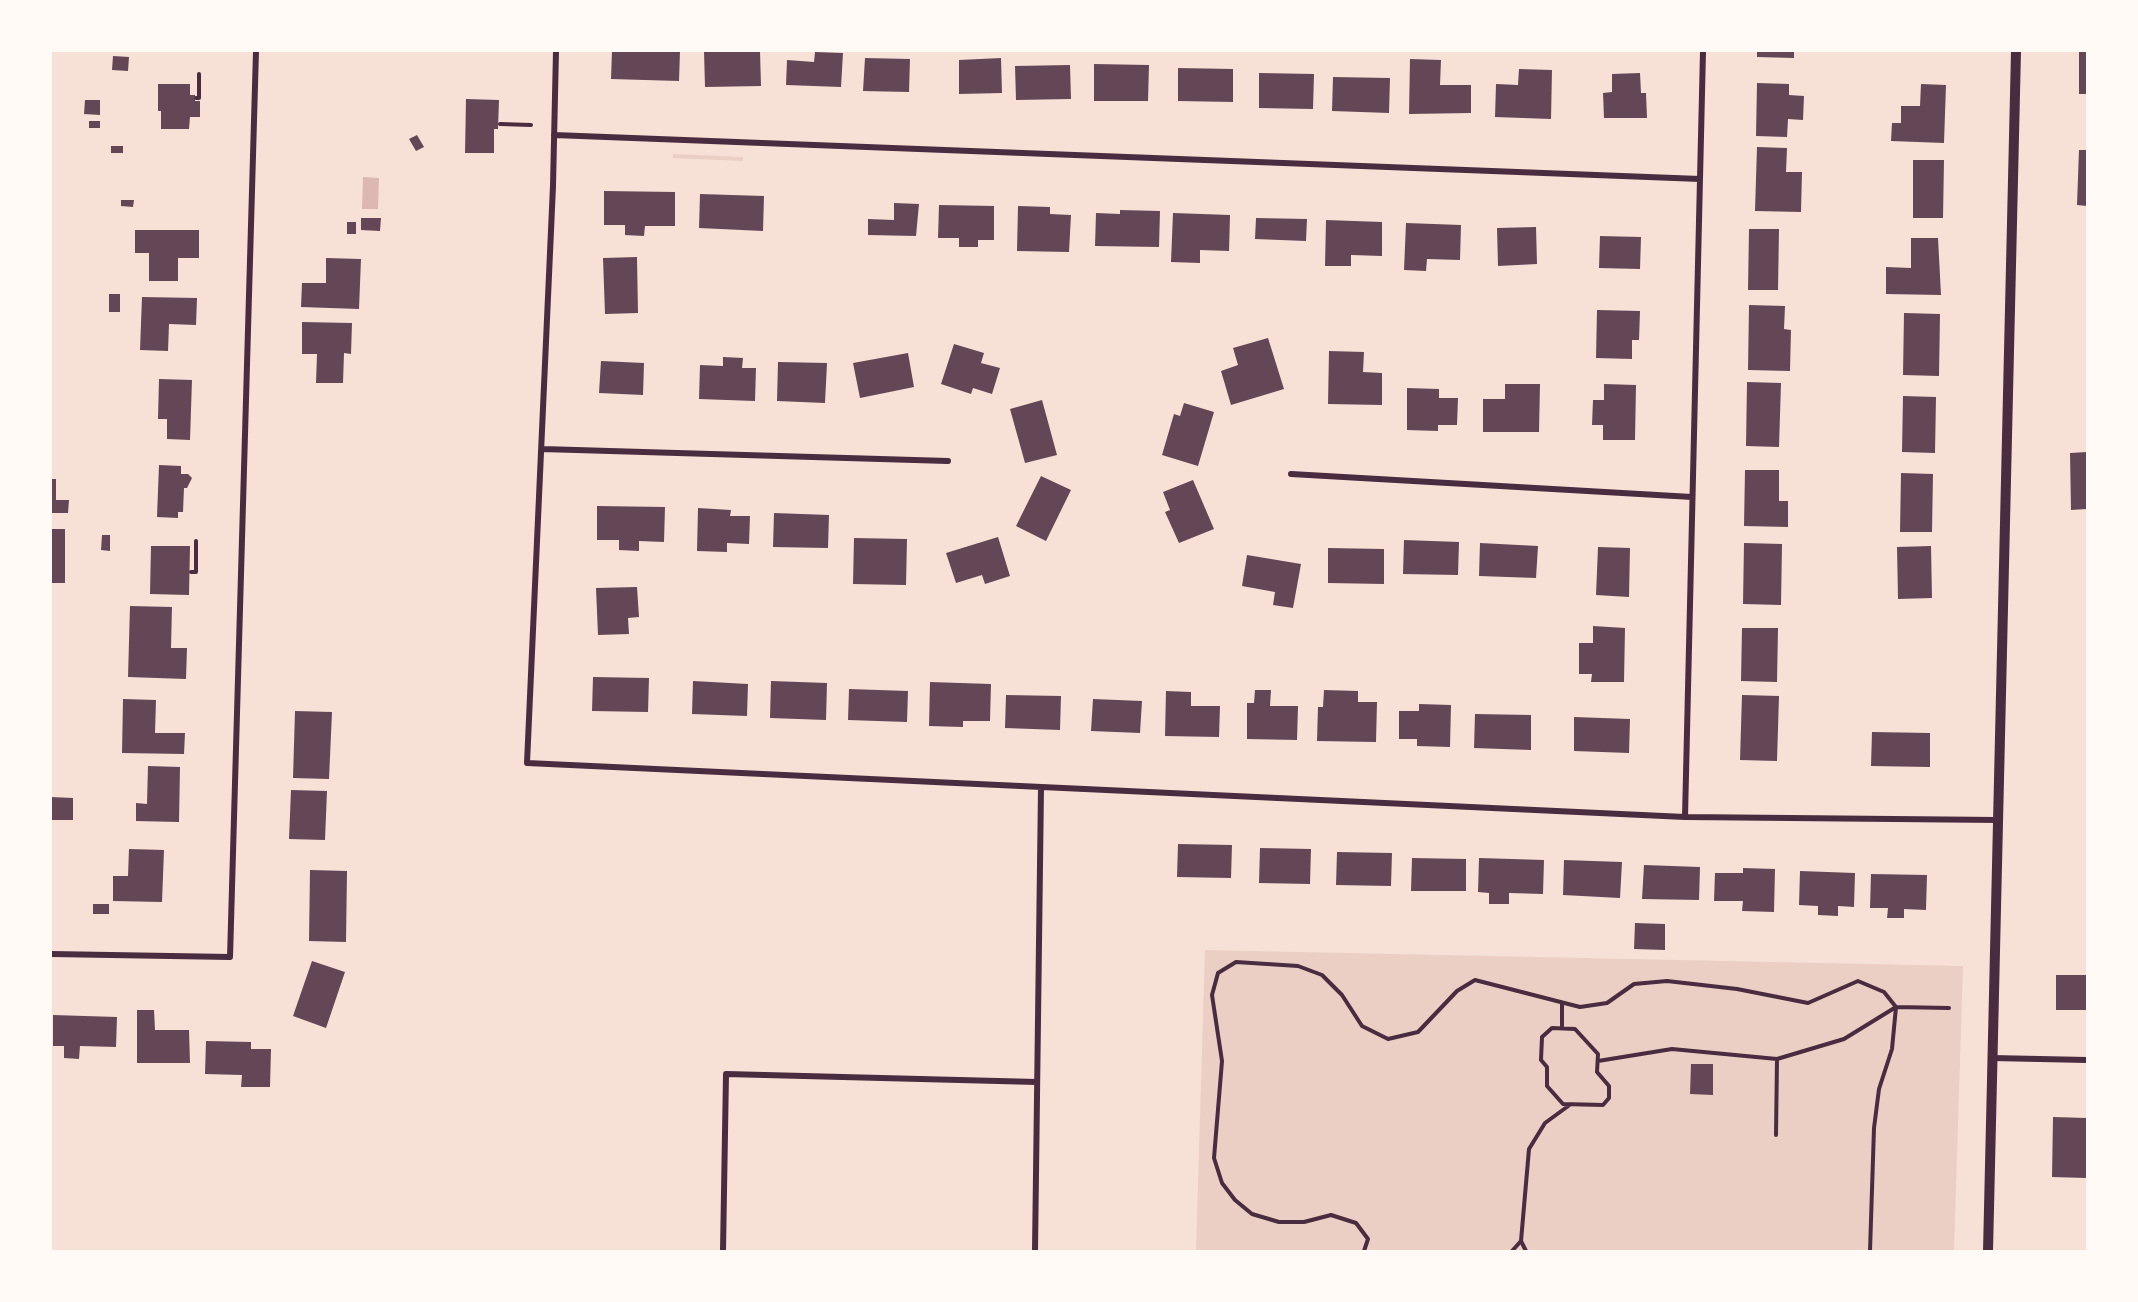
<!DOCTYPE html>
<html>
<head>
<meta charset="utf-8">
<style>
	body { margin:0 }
	#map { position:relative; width:2138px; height:1302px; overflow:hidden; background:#f7e1d7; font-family:"Golos Text",sans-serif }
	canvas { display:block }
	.frame { position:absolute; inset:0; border:52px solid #fffaf5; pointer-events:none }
</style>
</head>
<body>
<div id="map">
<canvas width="2138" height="1302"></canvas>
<div class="frame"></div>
</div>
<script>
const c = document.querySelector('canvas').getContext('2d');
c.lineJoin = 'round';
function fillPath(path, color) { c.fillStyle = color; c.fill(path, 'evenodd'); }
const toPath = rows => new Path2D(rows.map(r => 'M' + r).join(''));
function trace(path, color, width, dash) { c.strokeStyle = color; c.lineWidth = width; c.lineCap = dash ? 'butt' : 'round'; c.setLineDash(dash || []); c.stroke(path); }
const green = toPath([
	[673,154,743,157,743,161,673,158],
	[1205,950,1963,966,1954,1251,1196,1251]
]);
const water = toPath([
	[363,177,379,178,378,209,362,209]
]);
const building = toPath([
	[612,51,680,51,679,81,611,79],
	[704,51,760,51,761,86,705,87],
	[1757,51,1794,51,1794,58,1757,57],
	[2079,51,2087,51,2087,94,2079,94],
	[815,52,843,53,841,87,786,85,787,60,814,62],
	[113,56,129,57,128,71,112,70],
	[865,58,910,59,909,92,863,91],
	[1001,58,1002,93,959,94,959,60],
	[1410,59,1441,60,1440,85,1471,85,1471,113,1409,114],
	[1094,64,1149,65,1148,101,1094,101],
	[1070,65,1071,99,1016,100,1015,66],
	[1178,68,1233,69,1233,102,1178,101],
	[1519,69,1552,70,1551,119,1495,117,1496,84,1518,85],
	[1259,73,1314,74,1313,109,1259,108],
	[1640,73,1641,93,1646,93,1647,118,1604,118,1603,93,1612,92,1612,74],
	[1333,77,1390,78,1389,113,1332,111],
	[1757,83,1789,84,1789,95,1804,96,1803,120,1788,119,1787,137,1756,136],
	[158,84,190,84,190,95,195,95,195,101,200,101,200,117,190,117,189,129,161,129,161,111,158,111],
	[1921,84,1946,85,1944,143,1891,141,1892,123,1901,123,1901,106,1920,106],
	[466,99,499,100,498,129,494,129,494,153,465,153],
	[85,100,100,100,100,115,84,114],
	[89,121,100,121,100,128,89,128],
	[417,135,424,147,416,151,409,139],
	[111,146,123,146,123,153,111,153],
	[1757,147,1787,148,1786,172,1802,172,1801,212,1755,211],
	[2079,150,2087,150,2087,206,2077,205],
	[1913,160,1944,160,1943,218,1913,218],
	[604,191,675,192,675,226,645,226,644,236,625,235,625,225,604,225],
	[700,194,764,196,763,231,699,228],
	[121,200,134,200,133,207,121,206],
	[894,203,919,204,916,236,868,235,868,219,894,220],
	[939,205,994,206,994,240,978,240,978,247,959,247,959,238,938,238],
	[1018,206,1050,207,1050,214,1071,215,1069,252,1017,251],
	[1120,210,1160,211,1159,247,1095,246,1096,213,1120,214],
	[1173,213,1230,215,1229,251,1200,250,1200,263,1171,262],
	[361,218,381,218,380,231,361,230],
	[1256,218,1307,219,1306,241,1255,239],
	[1326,220,1382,222,1382,256,1351,255,1351,266,1325,266],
	[347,222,356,222,356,234,347,234],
	[1406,223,1461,225,1460,260,1427,259,1426,271,1404,270],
	[1536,227,1537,264,1498,266,1497,228],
	[1749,229,1779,229,1778,290,1748,290],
	[135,230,199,230,199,258,178,258,178,281,149,281,149,253,135,253],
	[1600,236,1641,237,1640,269,1599,268],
	[1911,238,1938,238,1941,295,1886,294,1886,267,1911,268],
	[637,257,638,313,605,314,603,258],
	[326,258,361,259,359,309,301,307,302,283,326,283],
	[109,294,120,294,120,312,109,312],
	[142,297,197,298,196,325,169,324,168,351,140,350],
	[1749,305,1785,306,1784,329,1791,330,1790,371,1748,370],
	[1597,310,1640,311,1639,340,1632,340,1632,359,1596,358],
	[1904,313,1940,314,1939,376,1903,375],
	[302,322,352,323,351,354,344,353,343,383,316,383,317,354,302,354],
	[1268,338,1284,389,1231,405,1221,371,1238,365,1233,348],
	[954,344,984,353,981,363,1000,368,992,394,973,388,971,394,941,384],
	[1329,351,1364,352,1363,372,1382,373,1382,405,1328,404],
	[908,353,914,387,860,398,853,363],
	[723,357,743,358,742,368,756,368,755,401,699,399,700,365,723,366],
	[601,361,644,363,643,395,599,393],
	[778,362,827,363,825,403,777,401],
	[159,379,192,380,190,440,167,439,167,419,158,419],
	[1747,382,1781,383,1779,447,1746,446],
	[1505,384,1540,384,1539,432,1483,432,1483,399,1505,399],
	[1604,384,1636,385,1635,440,1603,440,1603,425,1592,425,1593,400,1604,400],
	[1407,388,1439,389,1439,398,1458,398,1457,425,1438,425,1438,431,1407,430],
	[1903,396,1936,397,1935,453,1902,452],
	[1042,400,1057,455,1025,463,1010,409],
	[1184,403,1214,412,1198,466,1162,455,1174,414,1180,416],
	[2087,452,2087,509,2071,510,2070,453],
	[159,465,181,466,181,474,188,474,192,478,187,488,184,488,183,512,178,512,178,518,157,517],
	[1745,470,1779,470,1779,501,1788,501,1788,527,1744,526],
	[1901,473,1933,474,1932,532,1900,532],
	[1041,476,1071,490,1046,541,1016,526],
	[51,479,56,479,56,500,69,500,68,513,51,513],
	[1193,480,1214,529,1179,543,1165,512,1170,510,1163,492],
	[597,506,665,507,664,542,639,541,639,551,619,550,619,540,597,540],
	[698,508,731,510,730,516,750,516,749,544,727,543,727,552,697,551],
	[774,513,829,515,828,548,773,547],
	[51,529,65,529,65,583,51,583],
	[102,535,110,535,110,551,101,550],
	[998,537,1010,576,985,584,982,575,956,583,946,553],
	[854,538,907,539,906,585,853,584],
	[1404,540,1459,542,1458,575,1403,574],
	[1480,543,1538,546,1536,578,1479,576],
	[1744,543,1782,544,1781,605,1743,604],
	[151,546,190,546,189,595,150,594],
	[1931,546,1932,598,1898,599,1897,547],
	[1598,547,1630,548,1629,597,1596,595],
	[1328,548,1384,549,1384,584,1328,583],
	[1247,555,1301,564,1293,608,1273,605,1275,592,1242,586],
	[637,587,639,617,628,618,629,634,598,635,596,588],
	[130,606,172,607,171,648,187,648,186,679,128,677],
	[1593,626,1625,628,1624,682,1591,682,1592,674,1579,674,1579,643,1593,643],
	[1742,628,1778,628,1777,682,1741,681],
	[593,677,649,678,648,712,592,711],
	[693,681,748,684,747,716,692,714],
	[771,681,827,683,826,720,770,718],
	[930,682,991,684,990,721,963,721,963,727,929,726],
	[849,689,908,691,907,722,848,720],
	[1255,690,1271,690,1270,706,1298,706,1297,740,1247,739,1247,703,1254,703],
	[1324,690,1358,691,1358,702,1377,702,1376,742,1317,741,1318,707,1323,707],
	[1166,691,1191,692,1191,706,1220,706,1219,737,1165,736],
	[1006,695,1061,696,1060,730,1005,728],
	[1742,695,1779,696,1777,761,1740,760],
	[123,699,156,700,155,733,185,733,184,754,122,753],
	[1093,699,1142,701,1140,733,1091,731],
	[1419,704,1451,705,1450,747,1417,746,1417,739,1399,739,1399,711,1419,711],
	[295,711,332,712,329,779,293,778],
	[1475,714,1531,715,1531,750,1474,748],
	[1574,717,1630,719,1629,753,1574,751],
	[1872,732,1930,733,1930,767,1871,766],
	[148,766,180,767,179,822,136,821,136,803,147,804],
	[291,790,327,791,325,840,289,839],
	[51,797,73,798,73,820,51,820],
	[1178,844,1232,845,1231,878,1177,877],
	[1260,848,1311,849,1310,884,1259,883],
	[129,849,164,850,162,902,113,901,113,876,128,876],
	[1337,852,1392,853,1391,886,1336,885],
	[1412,858,1466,859,1466,891,1411,891],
	[1479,858,1544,860,1543,894,1509,893,1509,904,1489,904,1489,893,1478,892],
	[1564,860,1622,862,1620,898,1563,895],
	[1644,865,1700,867,1699,900,1642,899],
	[1743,868,1775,869,1774,912,1742,911,1743,901,1714,901,1715,873,1743,873],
	[310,870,347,871,346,942,309,941],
	[1800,871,1855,873,1854,907,1838,906,1838,916,1818,915,1818,906,1799,905],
	[1871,874,1927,875,1926,910,1904,909,1904,918,1887,918,1888,908,1870,908],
	[93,904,109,904,109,914,93,914],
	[1635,923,1665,924,1665,950,1634,949],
	[312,961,345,972,326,1028,293,1016],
	[2056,975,2087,975,2087,1010,2056,1010],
	[137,1010,154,1010,155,1030,189,1030,190,1063,137,1063],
	[53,1015,117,1017,116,1047,80,1046,79,1059,64,1058,64,1046,53,1046],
	[206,1041,251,1042,251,1049,271,1049,270,1087,241,1087,242,1075,205,1074],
	[1691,1064,1713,1064,1713,1095,1690,1094],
	[2053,1117,2087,1118,2086,1178,2052,1177]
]);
const path = toPath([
	[196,98,199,98,199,74],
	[500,124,531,125],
	[191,572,196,572,196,541],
	[1552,1028,1575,1029,1598,1054,1597,1072,1609,1086,1609,1098,1603,1105,1563,1104,1547,1086,1547,1067,1541,1060,1542,1037,1552,1028],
	[1562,1028,1562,1003],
	[1598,1061,1672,1049,1777,1059,1844,1039,1896,1007,1949,1008],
	[1776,1135,1777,1059],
	[1521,1241,1526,1251],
	[1364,1251,1368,1239,1356,1223,1331,1215,1304,1222,1279,1222,1252,1214,1235,1200,1222,1183,1214,1158,1222,1061,1212,995,1218,973,1236,962,1298,966,1322,975,1342,995,1362,1026,1388,1039,1418,1032,1457,991,1475,980,1580,1007,1607,1003,1634,984,1667,981,1737,989,1808,1003,1858,981,1884,992,1896,1007,1892,1049,1879,1089,1874,1128,1870,1251],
	[1512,1251,1521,1241,1529,1149,1545,1123,1571,1104]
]);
const minor = toPath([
	[556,51,553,186,527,763,1685,817,1998,820],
	[554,135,1700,179],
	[542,449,948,461],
	[1291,474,1692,497],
	[1685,817,1703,51],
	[51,954,230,957,256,51],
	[1992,1058,2087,1060],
	[723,1251,726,1074,1037,1082],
	[1035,1251,1041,788]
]);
const tertiary = toPath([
	[1988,1251,2016,51]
]);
fillPath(green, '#ebcfc5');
fillPath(water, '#dcb8b0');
fillPath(building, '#644757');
trace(path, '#4a2c40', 4);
trace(minor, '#4a2c40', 6);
trace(tertiary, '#4a2c40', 10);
</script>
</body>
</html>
